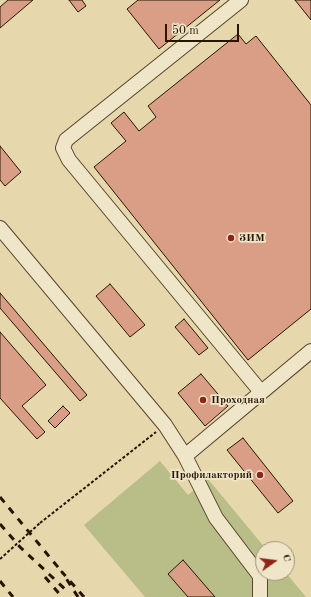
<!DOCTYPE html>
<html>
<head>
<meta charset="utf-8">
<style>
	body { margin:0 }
	#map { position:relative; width:311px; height:597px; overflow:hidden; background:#e7d7ac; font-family:"Old Standard TT",serif }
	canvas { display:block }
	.north { position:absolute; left:255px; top:541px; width:40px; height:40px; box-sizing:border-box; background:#efe5c9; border:1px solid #9f9279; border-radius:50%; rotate:76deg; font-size:11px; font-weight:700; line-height:16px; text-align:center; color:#261601 }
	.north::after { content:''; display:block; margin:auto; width:14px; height:18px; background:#8f2418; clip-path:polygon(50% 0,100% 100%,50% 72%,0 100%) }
	.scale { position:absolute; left:165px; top:24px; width:74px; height:18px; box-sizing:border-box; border:2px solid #261601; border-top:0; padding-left:5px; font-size:12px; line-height:14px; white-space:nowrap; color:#261601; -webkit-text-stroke:3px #efe5c9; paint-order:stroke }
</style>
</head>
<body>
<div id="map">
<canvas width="311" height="597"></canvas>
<div class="north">С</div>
<div class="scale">50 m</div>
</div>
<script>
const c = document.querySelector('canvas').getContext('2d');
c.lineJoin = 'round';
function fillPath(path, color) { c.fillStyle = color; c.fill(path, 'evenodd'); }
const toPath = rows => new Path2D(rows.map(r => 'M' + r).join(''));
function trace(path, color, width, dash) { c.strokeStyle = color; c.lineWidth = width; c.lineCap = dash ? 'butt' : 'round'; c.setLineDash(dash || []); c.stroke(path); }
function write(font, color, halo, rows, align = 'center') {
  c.font = font + ' "Old Standard TT",serif'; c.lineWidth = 3.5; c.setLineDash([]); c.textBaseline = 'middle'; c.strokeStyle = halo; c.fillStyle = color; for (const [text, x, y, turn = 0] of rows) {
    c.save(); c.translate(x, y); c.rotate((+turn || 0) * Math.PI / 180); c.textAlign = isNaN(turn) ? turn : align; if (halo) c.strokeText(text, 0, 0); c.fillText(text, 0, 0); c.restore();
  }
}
const green = toPath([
	[160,461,188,495,208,479,266,549,263,549,263,573,286,573,306,597,145,597,84,525]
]);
const building = toPath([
	[8,0,33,0,0,28,0,7,8,0],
	[69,0,82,0,86,6,78,12,69,0],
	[138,0,220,0,159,49,127,9,138,0],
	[295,0,311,0,311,20,295,0],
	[238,34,246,44,256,36,311,105,311,309,248,360,94,167,126,141,111,123,124,112,139,131,156,117,148,106,238,34],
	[0,146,21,172,5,186,0,180,0,146],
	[110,284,145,325,130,337,96,296,110,284],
	[0,293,87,395,80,401,0,308,0,293],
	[184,319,208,348,199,355,175,327,184,319],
	[0,332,46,385,22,406,45,432,37,439,0,398,0,332],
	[201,374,228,406,205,426,178,393,201,374],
	[63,406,70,413,55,428,48,421,63,406],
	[243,438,293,501,278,513,227,450,243,438],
	[183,560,215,597,188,597,168,574,183,560]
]);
const path = toPath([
	[40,523,156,432]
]);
const minor = toPath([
	[241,0,66,140,63,148,69,160,261,392],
	[0,228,165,425,185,456,216,518,260,576,260,597],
	[185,456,311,351]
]);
const rail = toPath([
	[0,497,62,572],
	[0,524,20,547,66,590],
	[45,577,62,597],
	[0,581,13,597],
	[78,597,62,572,84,597]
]);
const pathBridge = toPath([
	[0,559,40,523]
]);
const markers = [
	[231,238,4,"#8f2418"],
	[203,400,4,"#8f2418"],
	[260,475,4,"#8f2418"]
];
const poiNames = [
	["ЗИМ",239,238],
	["Проходная",211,400],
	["Профилакторий",252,475,"right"]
];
fillPath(green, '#b9bd87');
fillPath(building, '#da9e87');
trace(building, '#261601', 1);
trace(minor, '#56462c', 16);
trace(path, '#261601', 2, [3, 2]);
trace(minor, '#efe5c9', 14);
trace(rail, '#261601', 3, [7, 7]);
trace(pathBridge, '#261601', 2, [3, 2]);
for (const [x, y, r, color] of markers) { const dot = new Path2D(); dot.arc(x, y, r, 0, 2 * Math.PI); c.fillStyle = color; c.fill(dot); trace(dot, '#efe5c9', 1.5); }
write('bold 11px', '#261601', '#efe5c9', poiNames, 'left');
</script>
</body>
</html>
